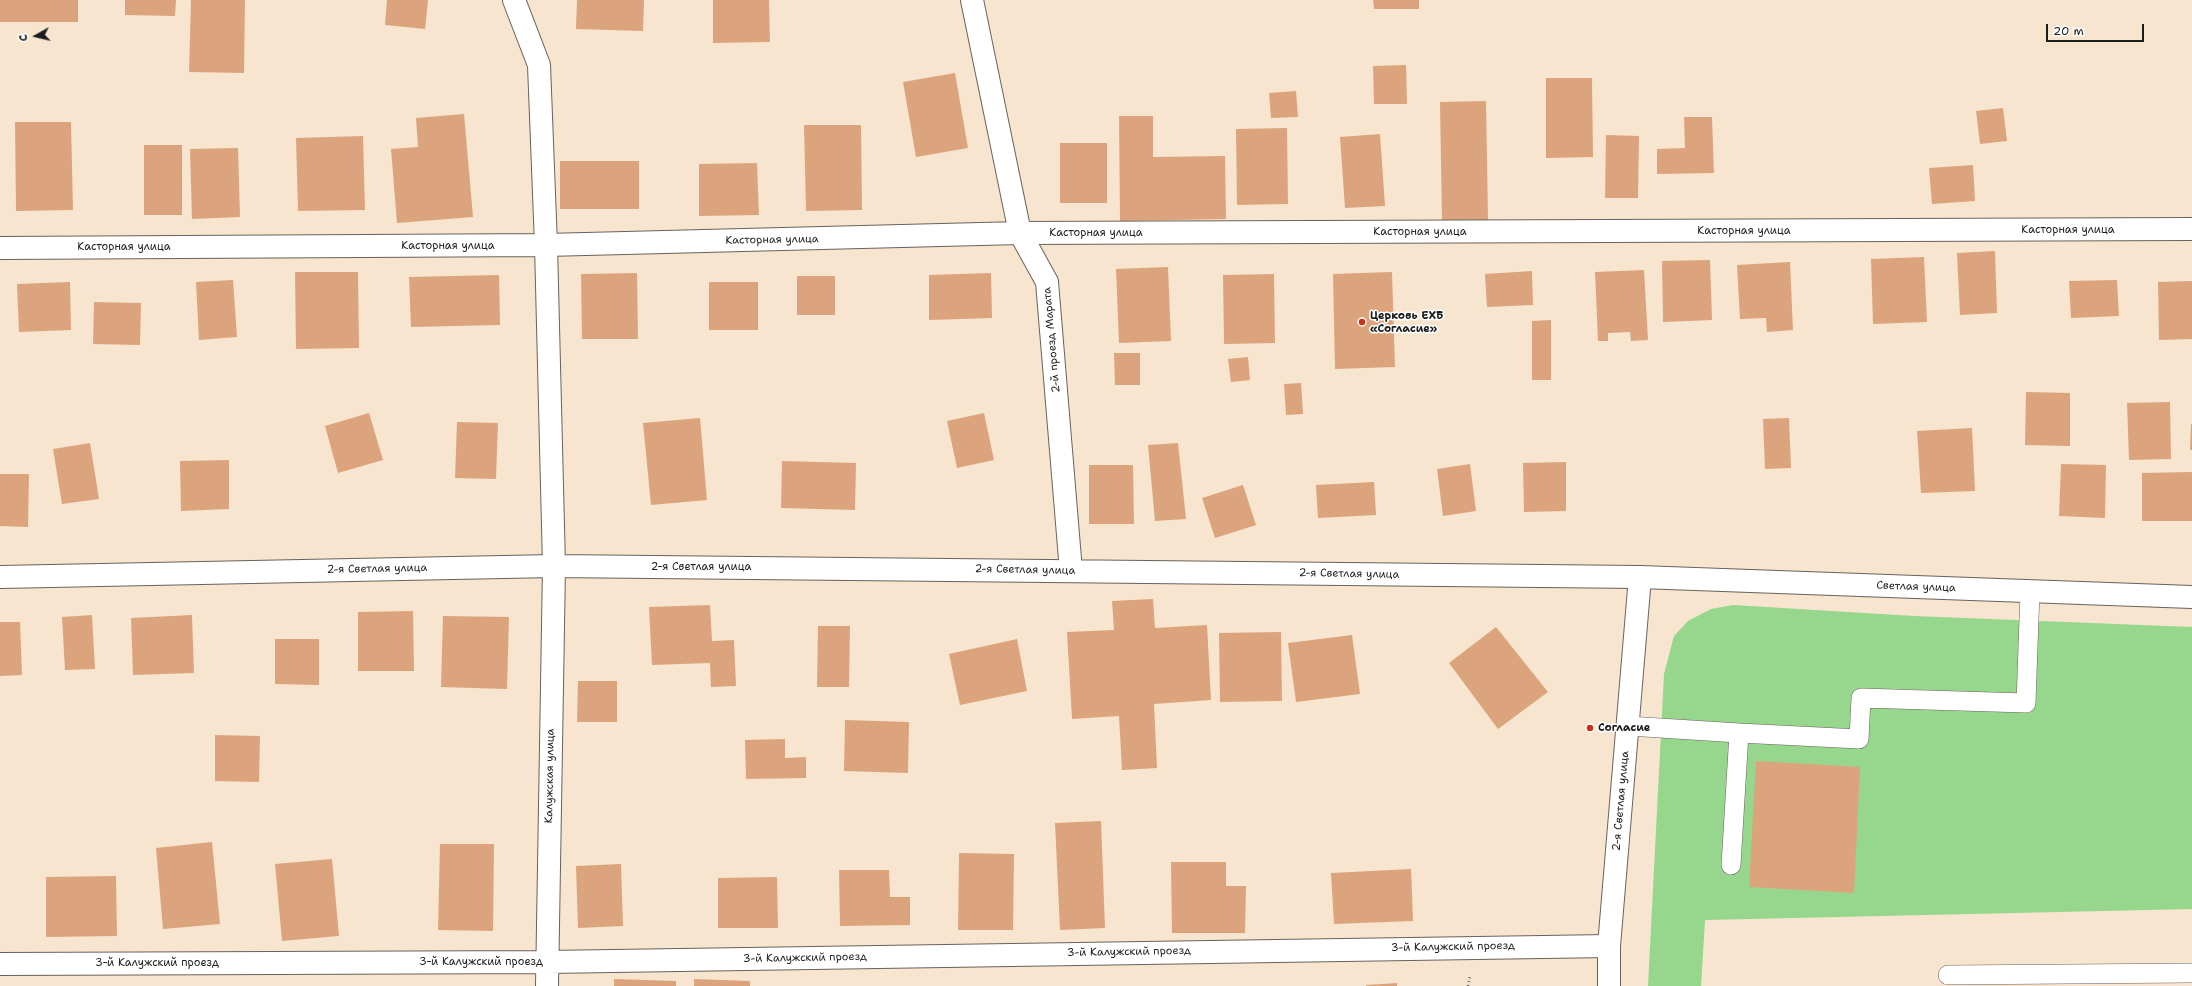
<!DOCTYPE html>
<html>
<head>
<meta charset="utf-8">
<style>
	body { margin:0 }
	#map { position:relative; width:2192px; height:986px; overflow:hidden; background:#f7e5cf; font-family:"Shantell Sans",sans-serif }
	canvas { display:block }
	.north { position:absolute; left:16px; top:16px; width:40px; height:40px; -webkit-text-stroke:3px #fff; paint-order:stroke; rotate:262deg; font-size:11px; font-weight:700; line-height:16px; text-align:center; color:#1c1c1c }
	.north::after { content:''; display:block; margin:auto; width:14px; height:18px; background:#1c1c1c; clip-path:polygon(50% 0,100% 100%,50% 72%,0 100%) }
	.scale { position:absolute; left:2046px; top:24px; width:98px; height:18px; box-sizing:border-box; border:2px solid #1c1c1c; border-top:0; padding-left:5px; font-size:12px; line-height:14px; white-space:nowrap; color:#1c1c1c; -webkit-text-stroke:3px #fff; paint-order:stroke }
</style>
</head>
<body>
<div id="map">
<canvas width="2192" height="986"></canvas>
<div class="north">С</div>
<div class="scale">20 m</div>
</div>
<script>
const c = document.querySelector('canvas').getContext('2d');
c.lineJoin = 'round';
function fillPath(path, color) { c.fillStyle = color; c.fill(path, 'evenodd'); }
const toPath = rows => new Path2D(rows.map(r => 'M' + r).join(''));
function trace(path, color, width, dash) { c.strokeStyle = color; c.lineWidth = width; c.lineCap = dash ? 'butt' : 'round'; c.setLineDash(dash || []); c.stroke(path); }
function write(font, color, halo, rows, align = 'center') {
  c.font = font + ' "Shantell Sans",sans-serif'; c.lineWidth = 3; c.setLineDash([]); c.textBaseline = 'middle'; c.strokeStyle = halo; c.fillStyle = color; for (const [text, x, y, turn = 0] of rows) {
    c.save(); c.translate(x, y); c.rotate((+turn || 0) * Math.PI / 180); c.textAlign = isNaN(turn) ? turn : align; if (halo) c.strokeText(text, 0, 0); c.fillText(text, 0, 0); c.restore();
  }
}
const green = toPath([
	[1733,605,1914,616,2192,627,2192,909,1705,920,1701,986,1648,986,1664,674,1674,636,1688,621,1711,609]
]);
const building = toPath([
	[0,0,78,0,78,22,0,22],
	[125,0,176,0,175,16,125,15],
	[191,0,245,0,244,73,189,72],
	[387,0,428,0,425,29,385,25],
	[577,0,644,0,643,31,576,29],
	[713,0,769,0,770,42,713,43],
	[1373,0,1419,0,1419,9,1374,9],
	[1406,65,1407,104,1374,104,1373,66],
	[955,73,968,148,916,157,903,82],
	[1546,78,1592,78,1593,157,1546,158],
	[1296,91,1298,117,1271,118,1269,93],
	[1486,101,1488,220,1442,220,1440,102],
	[2003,108,2007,141,1980,144,1976,111],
	[464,114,473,217,397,223,391,149,418,147,416,118],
	[1119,116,1153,116,1153,157,1225,156,1226,219,1120,221],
	[1684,117,1712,117,1714,173,1657,174,1657,149,1685,148],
	[15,122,71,122,73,210,16,211],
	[804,125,861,125,862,210,806,211],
	[1287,128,1288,204,1237,205,1236,129],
	[1380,134,1385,206,1345,208,1340,137],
	[1606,135,1639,136,1638,198,1605,198],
	[363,136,365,210,298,211,296,138],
	[1060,143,1107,143,1107,203,1060,203],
	[144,145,182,145,182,215,144,215],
	[238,148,240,217,192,219,190,149],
	[560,161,639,161,639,209,560,209],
	[757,163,759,215,699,216,699,164],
	[1973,165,1975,201,1932,204,1929,168],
	[1995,251,1997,313,1960,315,1957,253],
	[1924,257,1927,322,1873,324,1871,259],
	[1710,260,1712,320,1663,322,1662,261],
	[1790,262,1793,330,1767,332,1766,318,1740,319,1737,265],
	[1168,267,1171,341,1119,343,1116,269],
	[1644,270,1648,340,1631,341,1630,332,1608,333,1608,341,1598,341,1595,272],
	[1532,271,1533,305,1487,307,1485,274],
	[295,272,358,272,359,348,296,349],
	[1392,272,1395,367,1335,369,1333,274],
	[637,273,638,339,582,339,581,274],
	[991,273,992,318,929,320,929,275],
	[1274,274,1275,343,1224,344,1223,275],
	[499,275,500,325,411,327,409,277],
	[797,276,835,276,835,315,797,315],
	[233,280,237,337,199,340,196,282],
	[2117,280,2119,316,2071,318,2069,281],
	[2192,281,2192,339,2159,340,2158,282],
	[70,282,71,330,19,332,17,284],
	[709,282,758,282,758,330,709,330],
	[94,302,141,303,140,345,93,344],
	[1551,320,1551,380,1532,380,1532,321],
	[1114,353,1140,353,1140,385,1115,385],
	[1248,357,1250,380,1231,382,1228,359],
	[1301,383,1303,414,1286,415,1284,384],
	[2026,392,2070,393,2070,446,2025,445],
	[2170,402,2171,459,2129,460,2127,403],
	[369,413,383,460,338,473,325,426],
	[984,413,994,460,957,468,947,421],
	[700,418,707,500,651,505,643,423],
	[1789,418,1791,468,1765,469,1763,419],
	[457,422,498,423,496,479,455,478],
	[2191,424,2192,424,2192,450,2190,450],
	[1972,428,1975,491,1921,493,1917,431],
	[90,443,99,499,62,504,53,449],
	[1178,443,1186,519,1155,521,1148,445],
	[229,460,229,509,181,511,180,461],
	[782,461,856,463,855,510,781,508],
	[1566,462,1566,511,1524,512,1523,463],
	[1470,464,1476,511,1443,516,1437,469],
	[2061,464,2106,465,2105,518,2059,516],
	[1089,465,1133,465,1134,524,1089,524],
	[2192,472,2192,521,2142,521,2142,473],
	[0,474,29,474,28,527,0,526],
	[1374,482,1376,515,1318,518,1316,485],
	[1243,485,1256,525,1215,538,1202,498],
	[1153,599,1155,628,1207,625,1211,700,1154,704,1157,768,1122,770,1119,716,1072,719,1067,632,1114,630,1112,601],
	[710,605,712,641,734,640,736,686,711,687,710,663,652,665,649,607],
	[413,611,414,671,358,671,358,612],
	[92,615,95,669,65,670,62,617],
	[192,615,194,673,133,675,131,618],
	[443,616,509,617,507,689,441,687],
	[0,622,20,622,22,675,0,676],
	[818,626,850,626,849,687,817,687],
	[1496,627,1548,692,1498,729,1449,663],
	[1281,632,1282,701,1220,702,1219,633],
	[1352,635,1360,694,1296,702,1288,643],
	[275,639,319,639,319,685,275,684],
	[1017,639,1027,691,960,705,949,654],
	[578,681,617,681,617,722,577,722],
	[845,720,909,722,908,773,844,771],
	[215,735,260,736,259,782,215,781],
	[785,739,785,758,806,757,806,778,746,779,745,740],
	[1756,761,1860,767,1854,893,1749,887],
	[1101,821,1105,928,1060,930,1055,823],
	[212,842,220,924,163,929,156,848],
	[440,844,494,844,493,931,438,930],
	[959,853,1014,854,1013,930,958,930],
	[332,859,339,936,282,941,275,864],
	[1171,862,1226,862,1226,886,1246,886,1245,933,1172,933],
	[621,864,623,926,578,928,576,866],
	[1411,869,1413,921,1334,924,1331,873],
	[839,870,889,870,890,897,910,897,910,925,840,926],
	[116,876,117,936,46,937,46,877],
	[777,877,778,928,718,928,718,878],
	[614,979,676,981,676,986,614,986],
	[694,979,750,981,750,986,694,986],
	[1397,983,1397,986,1366,986,1366,985]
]);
const path = toPath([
	[1468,986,1470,976]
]);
const service = toPath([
	[1628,726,1739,733,1731,865],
	[1739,733,1859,739,1861,698,2026,703,2030,591],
	[1948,975,2192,973]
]);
const minor = toPath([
	[514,0,539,65,546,245,554,566,547,986],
	[972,0,1020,233,1047,282,1071,571],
	[0,248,546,245,1020,233,2192,229],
	[0,577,554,566,1640,577],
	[0,964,547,962,1609,946]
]);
const tertiary = toPath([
	[1609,986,1609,946,1640,577,2192,597]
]);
const markers = [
	[1362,322,4,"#c8321e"],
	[1590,728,4,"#c8321e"]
];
const streetNames = [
	["Касторная улица",2068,230],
	["Касторная улица",1744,231],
	["Касторная улица",1420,232],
	["Касторная улица",1096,233],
	["Касторная улица",772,240,-1],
	["Касторная улица",448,246],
	["Касторная улица",124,247],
	["2-й проезд Марата",1052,340,-95],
	["2-я Светлая улица",701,567],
	["2-я Светлая улица",377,569,-1],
	["2-я Светлая улица",1025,570,1],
	["2-я Светлая улица",1349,574,1],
	["Светлая улица",1916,587,2],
	["Калужская улица",550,776,-89],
	["2-я Светлая улица",1621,801,-85],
	["3-й Калужский проезд",1453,947,-1],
	["3-й Калужский проезд",1129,952,-1],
	["3-й Калужский проезд",805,958,-1],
	["3-й Калужский проезд",481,962],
	["3-й Калужский проезд",157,963]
];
const poiNames = [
	["Церковь ЕХБ",1370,316],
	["«Согласие»",1370,329],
	["Согласие",1598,728]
];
fillPath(green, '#97d78d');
fillPath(building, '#dca47d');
trace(service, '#69625b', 20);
trace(minor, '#69625b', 24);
trace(tertiary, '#69625b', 24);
trace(path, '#69625b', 2.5, [1, 3]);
trace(service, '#fff', 19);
trace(minor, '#fff', 22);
trace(tertiary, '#fff', 22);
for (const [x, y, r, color] of markers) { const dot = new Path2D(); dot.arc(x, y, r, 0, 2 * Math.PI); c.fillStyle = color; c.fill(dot); trace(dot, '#fff', 1.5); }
write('11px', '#1c1c1c', '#fff', streetNames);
write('bold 11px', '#1c1c1c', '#fff', poiNames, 'left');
</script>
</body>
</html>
